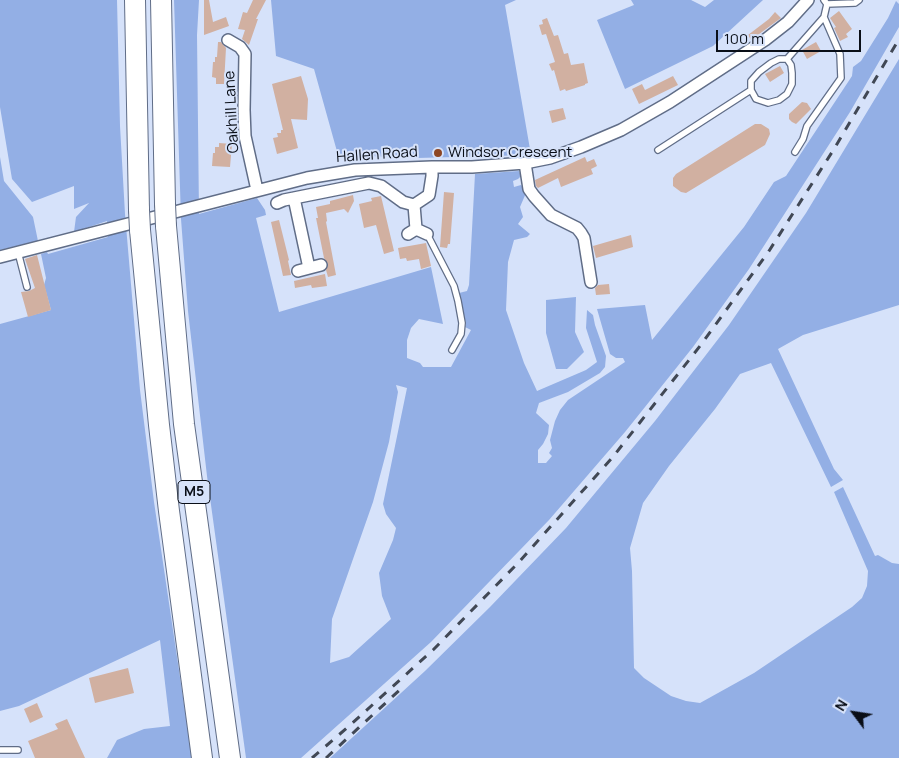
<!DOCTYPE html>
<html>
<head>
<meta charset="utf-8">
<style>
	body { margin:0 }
	#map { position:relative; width:899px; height:758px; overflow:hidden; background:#d6e2fa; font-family:Manrope,sans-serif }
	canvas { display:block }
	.north { position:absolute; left:829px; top:688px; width:50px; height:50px; -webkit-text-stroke:4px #d6e2fa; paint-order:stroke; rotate:301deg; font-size:14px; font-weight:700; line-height:20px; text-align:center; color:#090e17 }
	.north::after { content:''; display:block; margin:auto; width:18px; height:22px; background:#090e17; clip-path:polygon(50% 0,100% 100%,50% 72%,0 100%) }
	.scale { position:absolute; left:716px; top:30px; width:145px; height:22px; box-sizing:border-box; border:2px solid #090e17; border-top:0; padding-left:6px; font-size:15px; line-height:18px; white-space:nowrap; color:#090e17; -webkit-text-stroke:4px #d6e2fa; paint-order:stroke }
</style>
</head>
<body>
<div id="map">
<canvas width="899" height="758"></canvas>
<div class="north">N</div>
<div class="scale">100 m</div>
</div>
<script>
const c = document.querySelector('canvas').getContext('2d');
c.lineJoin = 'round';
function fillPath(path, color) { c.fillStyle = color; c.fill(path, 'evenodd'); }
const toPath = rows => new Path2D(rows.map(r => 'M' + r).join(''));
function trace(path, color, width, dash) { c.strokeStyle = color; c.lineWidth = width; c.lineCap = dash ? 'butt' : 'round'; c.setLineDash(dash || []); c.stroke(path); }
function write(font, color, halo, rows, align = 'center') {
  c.font = font + ' Manrope,sans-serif'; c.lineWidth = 4; c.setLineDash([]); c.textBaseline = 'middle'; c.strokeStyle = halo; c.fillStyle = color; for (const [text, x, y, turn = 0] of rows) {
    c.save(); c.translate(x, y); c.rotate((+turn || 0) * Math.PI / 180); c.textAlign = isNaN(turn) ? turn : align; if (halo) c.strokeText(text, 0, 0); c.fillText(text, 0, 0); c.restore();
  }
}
const green = toPath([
	[0,0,117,0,120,126,125,214,140,390,154,502,192,758,107,758,117,740,144,729,170,726,160,640,19,706,0,711,0,324,51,310,44,285,46,278,41,254,47,252,48,254,108,237,107,221,74,232,76,217,89,203,74,209,74,186,32,202,12,179,0,107],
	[174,0,199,0,197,35,199,214,257,198,265,210,266,215,256,218,279,312,431,267,443,324,419,319,411,328,407,340,407,358,420,363,423,367,451,367,471,330,465,327,466,324,459,293,467,291,469,285,475,174,519,171,521,176,518,179,513,181,514,187,521,185,526,193,520,207,523,217,518,224,530,234,527,237,514,240,508,262,506,310,524,363,537,391,586,370,597,362,586,328,587,310,593,315,595,325,606,356,605,367,600,373,568,392,539,403,536,413,549,425,548,434,543,444,538,450,538,463,546,463,552,456,549,453,552,448,550,440,555,421,560,410,568,400,625,362,623,358,616,358,610,354,597,309,645,305,652,340,744,227,774,182,786,176,852,76,853,67,861,61,888,18,896,1,899,4,899,27,850,112,749,269,693,347,625,432,549,520,431,642,301,758,246,758,207,476,188,311,181,219],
	[396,385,407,388,383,504,386,514,396,528,393,540,379,573,382,596,391,619,349,657,330,663,332,619,373,502,389,442,398,392],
	[271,0,516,0,505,5,531,155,417,158,338,155,314,69,276,56],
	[631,0,691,0,705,7,714,0,763,0,713,46,625,89,597,20,634,5],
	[899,59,899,305,803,335,778,349,834,469,843,480,831,487,771,363,740,374,715,409,669,466,643,503,630,548,632,571,634,668,644,678,671,696,686,701,700,703,754,673,852,607,862,598,867,586,868,571,834,492,843,487,875,556,878,555,892,563,899,564,899,758,330,758,425,671,490,607,566,528,655,421,729,325,806,213],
	[0,157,4,181,33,217,38,241,0,250],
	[576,297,575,332,584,352,567,369,556,369,546,333,546,300]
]);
const building = toPath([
	[204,0,209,0,213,22,226,17,229,26,204,35],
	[253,0,266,0,256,19,258,19,249,45,242,39,245,30,238,29,243,12,247,13],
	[839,11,852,29,846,34,848,37,840,41,834,28,836,27,830,18],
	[775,12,781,18,751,40,748,35,769,19],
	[547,18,554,36,558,35,564,54,568,53,571,65,584,63,588,83,585,84,585,85,566,91,565,89,560,91,554,70,552,71,549,64,555,62,546,34,542,35,539,25,543,24,542,20],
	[218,42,221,42,226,48,224,84,216,84,216,78,212,77,213,62,215,62,215,57,217,57],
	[816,42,821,51,807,59,802,50],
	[780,66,784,73,770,82,765,74],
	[301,76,308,99,307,120,291,119,298,148,277,154,273,138,278,137,277,133,281,133,281,130,283,130,272,84],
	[673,76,678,85,639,104,632,89,642,84,645,90],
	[802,102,807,103,811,109,796,124,792,122,789,119,789,114],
	[563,108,566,119,552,123,549,111],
	[755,124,761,124,769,129,770,134,765,145,686,193,681,192,673,186,673,178,676,174],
	[219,143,232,144,230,167,212,166,213,153,215,153,215,147,219,147],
	[585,157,587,162,594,159,597,166,591,169,593,174,561,187,558,178,538,188,536,186,535,180],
	[444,192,454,193,450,244,448,244,447,248,440,247],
	[353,195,354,201,348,213,344,209,326,213,327,221,326,222,336,275,328,277,326,270,328,264,324,258,316,218,318,218,316,207,330,204,330,201],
	[381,196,394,251,384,254,376,225,364,228,359,204,372,201,371,198],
	[279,220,289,260,288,261,291,275,283,276,271,222],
	[631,235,633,247,596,258,593,246],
	[426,243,431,266,421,269,419,259,407,261,406,258,400,259,398,248],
	[37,255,51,310,28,317,21,292,29,291,35,288,25,259],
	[325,274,327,286,312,288,311,285,295,288,294,281],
	[609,284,610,294,596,295,595,288,598,285],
	[128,668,134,693,95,703,89,678],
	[37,703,43,717,30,723,24,709],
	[67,719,85,758,35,758,28,741,58,729,55,724]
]);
const lane = toPath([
	[827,4,855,3,859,0],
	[787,59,791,65,792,73,792,84,787,94,779,100,768,103,756,99,751,90,751,81,759,72,771,63,779,59,787,59,824,17],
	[658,150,751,90],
	[795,152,803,139,807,126,841,78,840,54,824,17,827,4,824,0],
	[427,234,454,286,458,301,462,323,461,334,452,350],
	[18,252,27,287],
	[0,750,18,750]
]);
const street = toPath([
	[228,40,240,47,245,54,244,110,245,136,257,190],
	[525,163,529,189,534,196,551,215,577,228,581,233,584,238,591,282],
	[294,198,309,268],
	[277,203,284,200,369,183,381,186,403,202,414,205,429,195,432,176,432,167],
	[414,205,416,229],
	[408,234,416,229,427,234],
	[0,257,307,178,355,170,432,167,472,167,525,163,550,158,581,147,621,130,670,102,765,40,788,22,808,0],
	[298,271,321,265]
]);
const highway = toPath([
	[135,0,139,210],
	[161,0,165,204],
	[166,226,184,424,230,758],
	[140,230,159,425,169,511,202,758]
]);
const rail = toPath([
	[312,758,348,727,434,649,518,563,612,458,700,346,769,251,834,149,899,39],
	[326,758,405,685]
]);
const highwayBridge = toPath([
	[165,204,166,226],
	[139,210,140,230]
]);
const markers = [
	[438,153,5,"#8d4623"]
];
const shields = [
	[194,492,32]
];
const shieldNames = [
	["M5",194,492]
];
const streetNames = [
	["Oakhill Lane",232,112,-93],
	["Hallen Road",377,155,-4]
];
const poiNames = [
	["Windsor Crescent",448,153]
];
fillPath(green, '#93afe5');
fillPath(building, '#d1b0a1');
trace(lane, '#606d87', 8);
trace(street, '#606d87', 14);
trace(highway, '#606d87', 22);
trace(lane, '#fff', 5.5);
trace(street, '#fff', 11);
trace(highway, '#fff', 20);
trace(rail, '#414855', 3, [9, 9]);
trace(highwayBridge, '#606d87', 22, []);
trace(highwayBridge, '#fff', 20);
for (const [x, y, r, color] of markers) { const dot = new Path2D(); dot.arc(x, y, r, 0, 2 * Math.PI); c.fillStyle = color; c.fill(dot); trace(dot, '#d6e2fa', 2); }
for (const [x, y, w] of shields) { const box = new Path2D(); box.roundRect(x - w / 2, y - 11.5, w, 23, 4); c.fillStyle = '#d6e2fa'; c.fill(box); trace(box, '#090e17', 1); }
write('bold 14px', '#090e17', null, shieldNames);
write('15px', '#090e17', '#d6e2fa', streetNames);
write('15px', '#090e17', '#d6e2fa', poiNames, 'left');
</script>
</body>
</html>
